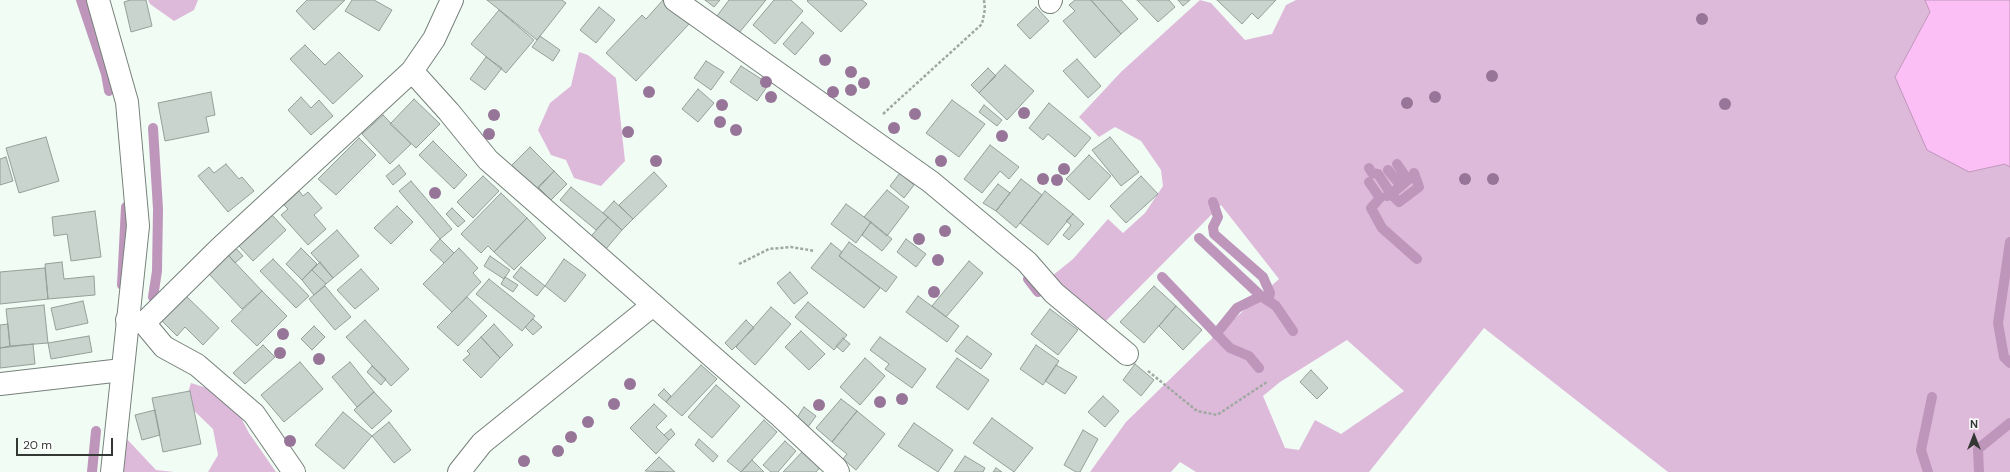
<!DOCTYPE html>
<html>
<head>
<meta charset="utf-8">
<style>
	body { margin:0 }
	#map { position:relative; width:2010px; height:472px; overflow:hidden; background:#f1fcf5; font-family:"DM Sans",sans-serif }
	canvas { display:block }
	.north { position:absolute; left:1954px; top:416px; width:40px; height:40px; -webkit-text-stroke:3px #fff; paint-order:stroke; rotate:0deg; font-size:11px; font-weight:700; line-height:16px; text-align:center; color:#343835 }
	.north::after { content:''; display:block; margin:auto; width:14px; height:18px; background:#343835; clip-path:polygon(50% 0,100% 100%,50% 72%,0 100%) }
	.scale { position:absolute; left:16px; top:438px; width:97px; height:18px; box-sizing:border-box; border:2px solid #343835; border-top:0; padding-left:5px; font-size:12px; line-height:14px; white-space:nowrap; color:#343835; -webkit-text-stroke:3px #fff; paint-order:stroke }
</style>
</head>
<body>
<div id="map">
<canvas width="2010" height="472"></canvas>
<div class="north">N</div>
<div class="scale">20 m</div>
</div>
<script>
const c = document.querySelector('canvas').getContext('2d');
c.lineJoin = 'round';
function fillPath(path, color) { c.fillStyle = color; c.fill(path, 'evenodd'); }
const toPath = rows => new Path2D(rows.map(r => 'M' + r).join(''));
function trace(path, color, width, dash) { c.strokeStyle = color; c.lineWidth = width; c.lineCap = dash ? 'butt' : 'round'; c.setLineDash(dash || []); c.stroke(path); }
const green = toPath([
	[148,0,198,0,194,10,174,21,150,4],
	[1200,0,1211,3,1245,40,1272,34,1286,5,1296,0,1925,0,1930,12,1895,77,1969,172,2005,164,2010,167,2010,472,1668,472,1484,328,1369,472,1196,472,1180,462,1171,472,1090,472,1126,422,1206,344,1279,279,1221,205,1100,327,1052,276,1073,259,1108,219,1123,233,1145,213,1163,186,1161,170,1141,141,1115,127,1099,137,1079,117,1121,72],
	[1347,340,1404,391,1341,434,1315,420,1299,450,1285,448,1263,396,1280,382],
	[579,52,588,55,616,78,625,161,601,186,574,178,566,160,551,155,538,130,550,103,571,86],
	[191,383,213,390,235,406,249,433,276,472,208,472,218,455,213,429,185,402],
	[125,437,156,470,174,472,123,472]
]);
const water = toPath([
	[1925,0,2010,0,2010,167,2005,164,1969,172,1927,150,1895,77,1930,12,1925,0]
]);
const stream = toPath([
	[81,0,106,74,109,91],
	[153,128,158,209,157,271,153,297],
	[1397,164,1408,180,1401,186],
	[1369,168,1372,173,1378,174,1391,194,1387,196],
	[1388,170,1401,186,1391,194,1399,202,1419,187,1414,173],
	[1369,182,1380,198,1371,208,1382,228,1417,259],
	[1213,202,1218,217,1213,227,1214,234,1263,277,1270,293,1268,301],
	[1199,238,1261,296,1276,306,1293,331],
	[2010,242,1998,323,2004,357,2010,363],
	[1162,277,1230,348,1249,356,1259,368],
	[1028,279,1038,292],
	[122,285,126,207],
	[1216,334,1237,308,1261,296],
	[92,472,96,431],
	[1928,472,1921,450,1932,397],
	[1979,472,1978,449,2010,423]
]);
const building = toPath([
	[130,0,146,0,152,26,131,32,124,2,130,0],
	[307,0,345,0,314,30,296,11,307,0],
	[352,0,374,0,392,10,379,31,345,11,352,0],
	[487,0,562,0,566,3,537,40,487,0],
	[663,0,689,24,636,81,606,53,642,15,646,19,663,0],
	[705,0,720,0,714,7,705,0],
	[729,0,766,0,739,33,717,16,729,0],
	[774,0,791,0,803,11,775,44,753,25,774,0],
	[808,0,862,0,867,4,841,32,807,1,808,0],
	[1075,0,1091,0,1121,34,1095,58,1063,21,1075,11,1069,5,1075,0],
	[1091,0,1121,0,1138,19,1121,34,1091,0],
	[1137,0,1169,0,1175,7,1158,22,1137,0],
	[1178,0,1190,0,1183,6,1178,0],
	[1217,0,1276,0,1258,19,1252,13,1242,24,1217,0],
	[599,7,615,20,596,43,580,30,599,7],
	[1036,7,1049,21,1030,39,1017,25,1036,7],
	[499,10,534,40,506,73,471,44,499,10],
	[802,22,814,33,795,55,783,44,802,22],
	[540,36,560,50,553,61,532,47,540,36],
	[305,45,325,65,339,52,363,76,333,104,290,59,305,45],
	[486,57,502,68,485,90,470,79,486,57],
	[1077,59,1101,86,1088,98,1063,71,1077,59],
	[706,61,724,72,711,90,694,78,706,61],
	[1005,65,1034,91,1007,120,979,93,1005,65],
	[741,66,769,84,757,101,730,82,741,66],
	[988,68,996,76,979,93,971,85,988,68],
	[698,89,714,103,698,122,682,109,698,89],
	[211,92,215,115,206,117,209,132,165,141,158,103,211,92],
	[301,97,311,108,319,100,333,116,311,135,288,110,301,97],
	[414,99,440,124,416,148,390,124,414,99],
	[952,100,985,124,959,157,926,133,952,100],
	[1049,103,1091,138,1075,157,1048,134,1043,140,1029,128,1049,103],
	[984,105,1002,120,997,126,979,112,984,105],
	[383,115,411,144,390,164,362,134,383,115],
	[46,137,59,181,19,193,6,148,46,137],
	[1110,137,1139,172,1121,186,1092,150,1110,137],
	[359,138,376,155,336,195,318,179,359,138],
	[433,141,467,175,454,189,419,155,433,141],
	[990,145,1019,167,1009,179,1000,171,982,193,964,179,990,145],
	[530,147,554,171,534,193,508,169,530,147],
	[1089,155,1111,176,1089,200,1066,179,1089,155],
	[6,157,13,181,0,185,0,159,6,157],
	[226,164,239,179,242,177,254,191,228,212,198,176,209,167,214,173,226,164],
	[399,165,406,174,393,185,386,176,399,165],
	[554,171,567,184,551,200,538,187,554,171],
	[654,172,667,186,633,219,619,205,654,172],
	[900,173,914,185,904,198,890,186,900,173],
	[483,176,499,191,473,218,457,202,483,176],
	[1141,176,1158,194,1126,223,1110,206,1141,176],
	[1021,179,1042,195,1016,228,996,211,1021,179],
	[411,181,452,229,440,239,399,191,411,181],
	[998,184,1010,193,996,211,983,203,998,184],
	[571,187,608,217,596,230,560,200,571,187],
	[887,190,909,207,887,236,864,217,887,190],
	[299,191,303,196,308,192,322,208,314,215,326,229,308,245,281,215,288,209,284,205,299,191],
	[1045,191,1073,214,1048,245,1020,223,1045,191],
	[501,193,527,218,494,252,488,246,481,253,461,234,501,193],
	[614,201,633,219,622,230,603,213,614,201],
	[846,204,871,222,856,243,831,224,846,204],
	[397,206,413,222,391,244,374,228,397,206],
	[452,208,465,221,458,227,446,214,452,208],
	[95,211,101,257,71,261,67,234,54,236,52,217,95,211],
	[1073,214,1084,224,1069,240,1063,235,1071,225,1066,221,1073,214],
	[272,215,286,230,253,261,239,246,272,215],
	[608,217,622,230,600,256,585,243,608,217],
	[527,218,546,238,514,270,494,252,527,218],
	[871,222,892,239,882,251,862,235,871,222],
	[337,230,359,256,333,278,311,253,337,230],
	[440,239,454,253,444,263,430,250,440,239],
	[906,239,926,254,916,267,897,252,906,239],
	[849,242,897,277,886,292,839,256,849,242],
	[831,243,842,252,839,256,880,288,864,308,811,268,831,243],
	[233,245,243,256,235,263,225,251,233,245],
	[301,248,317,264,302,280,286,264,301,248],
	[459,248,478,268,473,273,481,282,452,312,423,284,459,248],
	[228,255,262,291,242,309,208,273,228,255],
	[490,256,510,270,504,279,484,266,490,256],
	[273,259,309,296,296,308,260,271,273,259],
	[564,259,586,275,565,302,545,286,564,259],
	[969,261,983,273,946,317,932,306,969,261],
	[62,262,64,279,94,276,95,295,48,299,45,264,62,262],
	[320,262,333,278,326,284,312,270,320,262],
	[521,267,545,286,537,296,513,277,521,267],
	[45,268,48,299,0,304,0,272,45,268],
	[361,269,379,289,355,309,337,290,361,269],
	[312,270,326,284,314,295,302,280,312,270],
	[790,272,808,293,794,304,777,283,790,272],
	[505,277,518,285,513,292,501,284,505,277],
	[489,279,535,316,522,331,476,294,489,279],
	[325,286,351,317,335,330,309,299,325,286],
	[1154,286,1176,306,1144,343,1120,322,1154,286],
	[262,291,287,316,257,346,231,321,262,291],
	[184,294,219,328,203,345,185,327,177,336,160,319,184,294],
	[918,296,959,326,947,342,906,312,918,296],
	[467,297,487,316,458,346,437,327,467,297],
	[83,301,88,323,56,330,51,308,83,301],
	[808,302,847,335,834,350,795,317,808,302],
	[44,305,48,343,10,346,6,309,44,305],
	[1176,306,1202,330,1183,350,1159,326,1176,306],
	[771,307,791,324,755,365,736,347,771,307],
	[1050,309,1078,330,1058,355,1031,334,1050,309],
	[533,319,542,327,533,335,525,327,533,319],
	[365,320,409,369,391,386,346,337,365,320],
	[746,320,754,328,732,350,725,343,746,320],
	[8,324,10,346,0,348,0,325,8,324],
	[494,324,513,345,500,358,481,337,494,324],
	[314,326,325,337,312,350,301,339,314,326],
	[801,331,825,354,809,370,785,347,801,331],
	[89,336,92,352,51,359,48,343,89,336],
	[967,336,992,354,981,369,955,351,967,336],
	[481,337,500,358,481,378,463,360,470,354,467,351,481,337],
	[880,337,926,369,912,388,885,369,889,364,870,350,880,337],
	[843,338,850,344,843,352,836,346,843,338],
	[33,344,35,364,0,368,0,348,33,344],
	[263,345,275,357,245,384,233,373,263,345],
	[1036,345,1059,361,1043,385,1020,369,1036,345],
	[865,358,885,376,860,405,840,387,865,358],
	[957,358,989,380,968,410,936,387,957,358],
	[300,362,323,389,284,422,261,395,300,362],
	[350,362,374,392,357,407,332,377,350,362],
	[1135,364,1154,380,1141,396,1123,380,1135,364],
	[701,365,717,379,682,416,666,402,701,365],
	[1056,365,1077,377,1065,394,1045,381,1056,365],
	[372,366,386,379,381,385,367,372,372,366],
	[1311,370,1328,388,1317,399,1300,382,1311,370],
	[716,385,740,406,712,438,688,417,716,385],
	[664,389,671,396,666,402,658,395,664,389],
	[190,391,201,444,163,452,152,398,190,391],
	[374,392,392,411,372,429,354,410,374,392],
	[1103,396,1119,411,1105,427,1088,412,1103,396],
	[841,399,857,411,832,442,816,428,841,399],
	[654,404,667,416,656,427,669,440,656,454,630,428,654,404],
	[804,407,816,416,808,427,796,419,804,407],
	[155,410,160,435,142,440,135,415,155,410],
	[857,411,885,434,856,470,843,459,847,454,832,442,857,411],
	[343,412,372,436,344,469,315,445,343,412],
	[992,418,1033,448,1014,472,973,443,992,418],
	[764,420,777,432,741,472,727,461,764,420],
	[389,422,411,450,394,463,372,436,389,422],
	[914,423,953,450,938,472,898,446,914,423],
	[671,429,675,434,669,440,664,435,671,429],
	[1083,430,1098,439,1080,472,1076,472,1064,465,1083,430],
	[699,439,718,456,713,462,695,445,699,439],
	[785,441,796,451,778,472,771,472,763,465,785,441],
	[806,448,823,464,816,472,783,472,806,448],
	[965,456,985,468,983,472,954,472,965,456],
	[659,457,675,472,645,471,659,457],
	[752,460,764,472,741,472,752,460],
	[996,468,1002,472,993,472,996,468]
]);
const path = toPath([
	[883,114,982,24,985,9,984,0],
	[739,264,769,249,791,247,815,251],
	[1148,371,1197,411,1217,415,1267,382]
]);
const minor = toPath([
	[675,0,931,182,1027,262,1054,293,1127,354],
	[1050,2,1051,0],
	[412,71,449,112,488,160,779,415,836,468,838,472],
	[127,320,144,323,220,248,412,71,434,39,452,0],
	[144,323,164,347,197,365,254,414,294,472],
	[0,384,122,370],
	[459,472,482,443,653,305]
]);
const tertiary = toPath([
	[98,0,127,102,138,226,112,472]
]);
const trees = [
	[1702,19],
	[825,60],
	[851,72],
	[1492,76],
	[766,82],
	[864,83],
	[851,90],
	[649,92],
	[833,92],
	[771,97],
	[1435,97],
	[1407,103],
	[1725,104],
	[722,105],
	[1024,113],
	[915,114],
	[494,115],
	[720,122],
	[894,128],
	[736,130],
	[628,132],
	[489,134],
	[1002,136],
	[656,161],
	[941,161],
	[1064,169],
	[1043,179],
	[1465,179],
	[1493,179],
	[1057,180],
	[435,193],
	[945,231],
	[919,239],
	[938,260],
	[934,292],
	[283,334],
	[280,353],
	[319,359],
	[630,384],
	[902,399],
	[880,402],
	[614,404],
	[819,405],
	[588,422],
	[571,437],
	[290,441],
	[558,451],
	[524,461]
];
fillPath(green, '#debada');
fillPath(water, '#fbbef5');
trace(water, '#bf96bb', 1);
trace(stream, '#bf96bb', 10);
fillPath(building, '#c9d4ce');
trace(building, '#959f9a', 1);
trace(minor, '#77817b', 24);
trace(tertiary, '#77817b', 24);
trace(path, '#a0a8a2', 2.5, [3, 2]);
trace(minor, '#fff', 22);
trace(tertiary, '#fff', 22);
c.fillStyle = '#977598';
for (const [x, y] of trees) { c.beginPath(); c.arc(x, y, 6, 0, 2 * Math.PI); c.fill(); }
</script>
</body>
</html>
